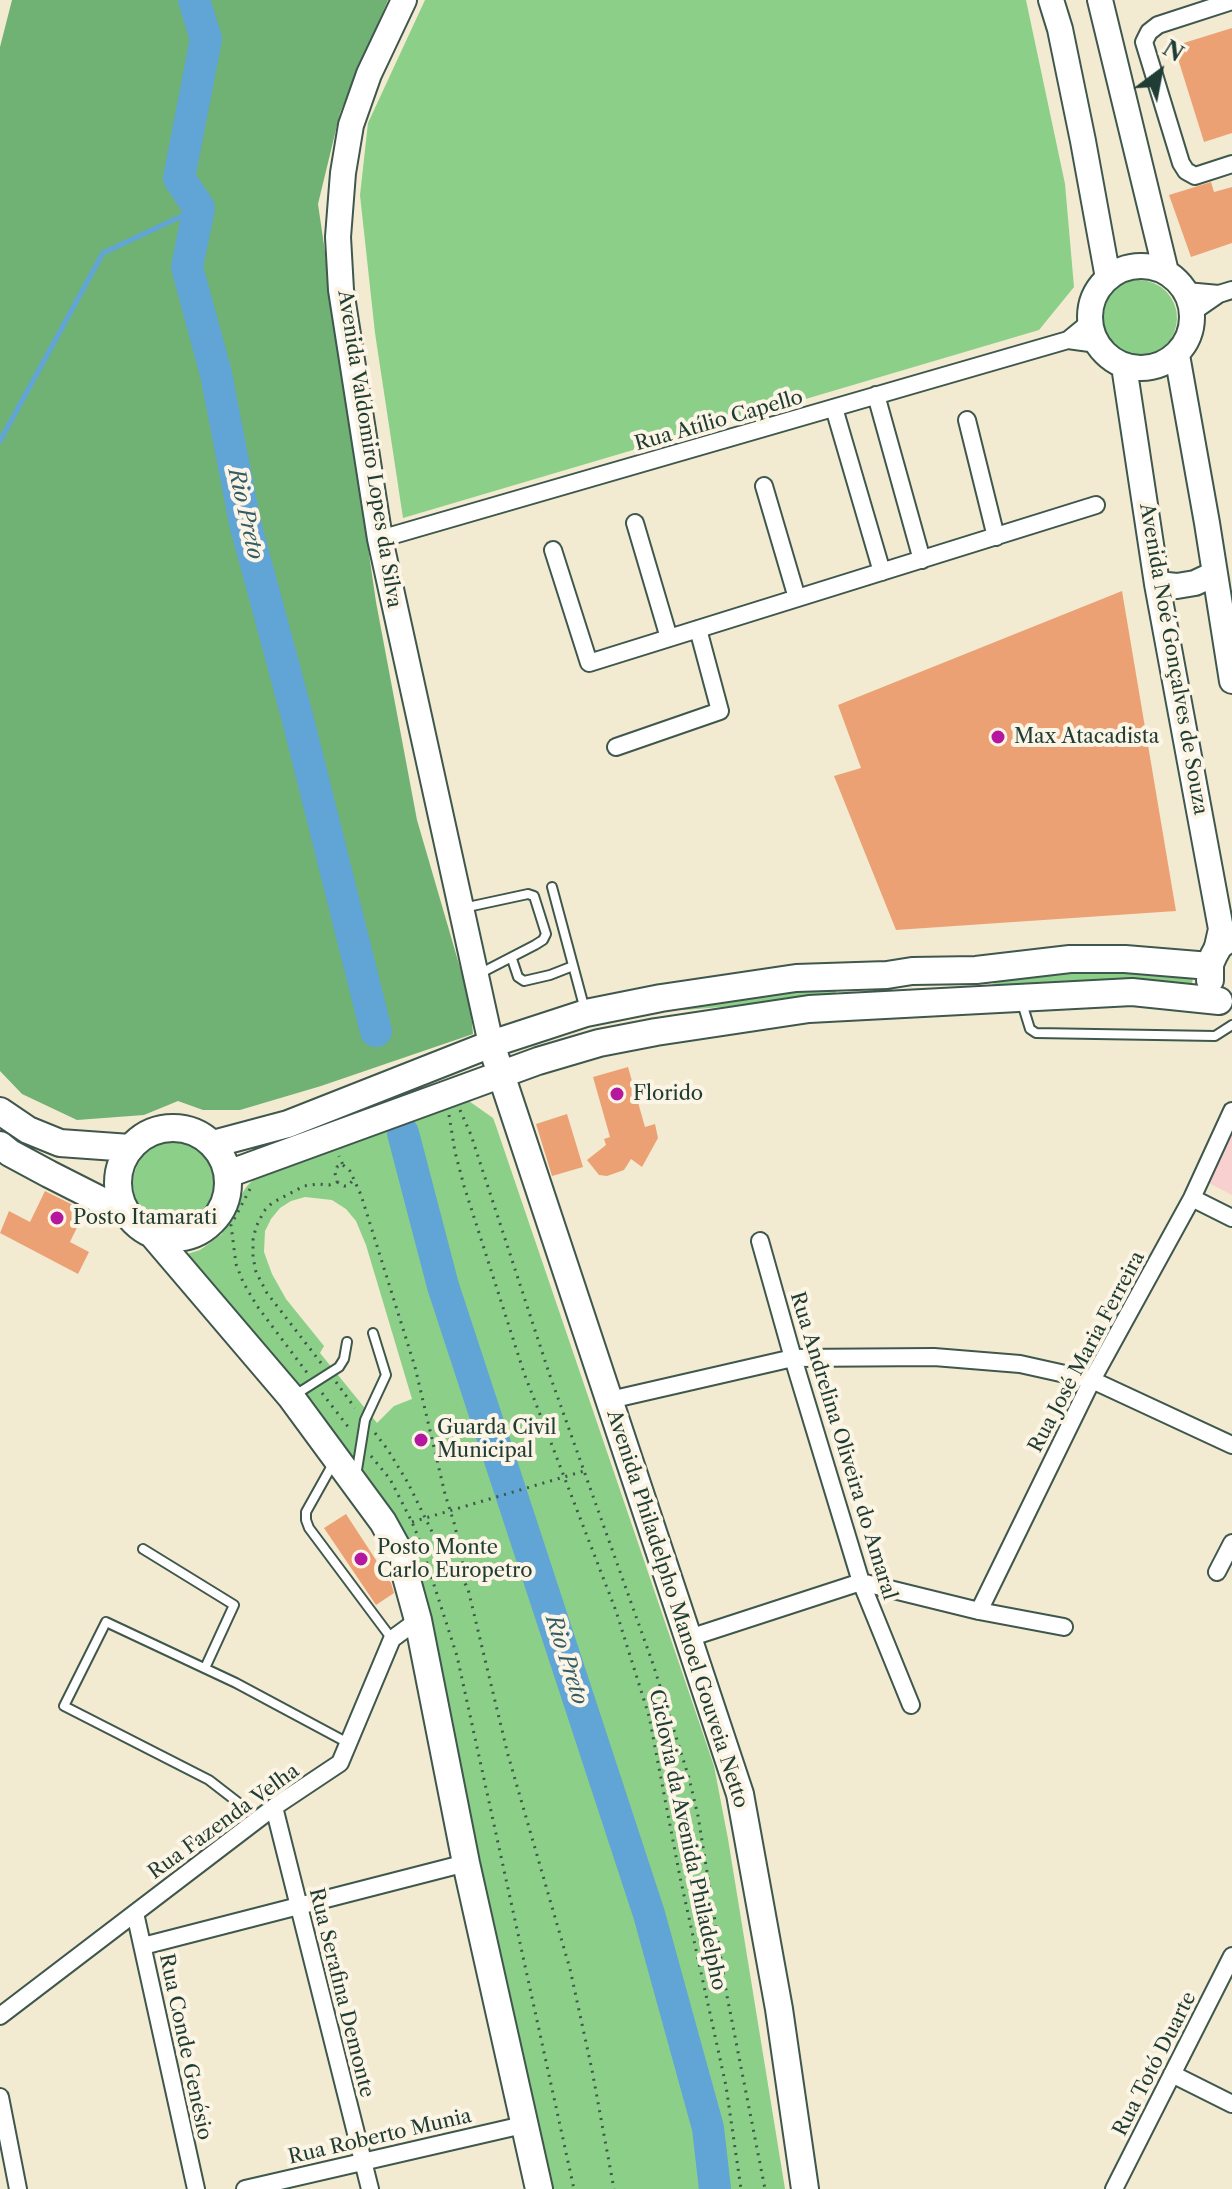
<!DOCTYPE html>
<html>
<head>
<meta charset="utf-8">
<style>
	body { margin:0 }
	#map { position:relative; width:1232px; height:2189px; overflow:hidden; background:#f2ebd1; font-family:"Libre Caslon Text",serif }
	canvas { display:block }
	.north { position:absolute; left:1120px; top:32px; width:80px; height:80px; -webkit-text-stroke:6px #fcf5e5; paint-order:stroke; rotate:32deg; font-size:22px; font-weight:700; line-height:32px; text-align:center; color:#1f3d34 }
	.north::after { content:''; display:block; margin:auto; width:28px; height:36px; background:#1f3d34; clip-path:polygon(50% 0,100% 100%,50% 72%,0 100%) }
</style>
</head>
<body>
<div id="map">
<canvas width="1232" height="2189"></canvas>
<div class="north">N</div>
</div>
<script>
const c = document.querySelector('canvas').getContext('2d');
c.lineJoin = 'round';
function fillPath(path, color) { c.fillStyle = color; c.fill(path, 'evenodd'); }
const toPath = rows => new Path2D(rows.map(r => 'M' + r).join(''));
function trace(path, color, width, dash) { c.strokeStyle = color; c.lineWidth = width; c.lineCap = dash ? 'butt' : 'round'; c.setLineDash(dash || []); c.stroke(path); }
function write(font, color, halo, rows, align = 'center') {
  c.font = font + ' "Libre Caslon Text",serif'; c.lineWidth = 8; c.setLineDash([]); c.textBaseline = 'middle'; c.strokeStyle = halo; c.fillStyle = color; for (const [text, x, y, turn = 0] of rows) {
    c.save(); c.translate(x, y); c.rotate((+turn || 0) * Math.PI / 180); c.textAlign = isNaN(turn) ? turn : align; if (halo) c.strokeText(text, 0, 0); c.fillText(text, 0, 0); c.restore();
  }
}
const built = toPath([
	[1232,1134,1232,1195,1207,1182]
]);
const green = toPath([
	[425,0,1026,0,1065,184,1074,287,1039,330,403,518,375,333,360,195,368,123],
	'1101 318a38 38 0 1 1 76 0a38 38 0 1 1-76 0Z',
	[1129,964,1190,970,1193,978,1191,988,1124,979,1002,992,992,984,1009,979],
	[836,987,836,992,833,998,684,1010,680,1008,686,1000],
	[466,1099,493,1118,496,1126,714,1766,728,1839,785,2189,551,2189,420,1596,184,1255,200,1250,222,1234,238,1200,247,1186,256,1177],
	[305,1197,332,1200,346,1209,356,1221,366,1245,412,1399,394,1406,377,1423,320,1353,324,1346,286,1299,272,1274,264,1252,265,1231,271,1219,280,1208,291,1201],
	'133 1184a43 43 0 1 1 86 0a43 43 0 1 1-86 0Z'
]);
const forest = toPath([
	[12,0,388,0,340,113,318,204,376,602,417,820,470,1002,473,1034,321,1086,240,1110,203,1110,178,1101,144,1115,77,1120,22,1094,0,1071,0,47]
]);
const stream = toPath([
	[0,441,103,253,199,208]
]);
const river = toPath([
	[194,0,206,39,179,178,199,208,187,267,216,374,245,523,296,712,376,1031],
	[403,1133,443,1286,649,1914,708,2128,715,2189]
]);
const building = toPath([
	[1232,28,1232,133,1204,142,1174,46],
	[1211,182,1214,192,1232,187,1232,243,1191,257,1169,195],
	[1122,591,1176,911,896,930,834,776,861,768,838,705],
	[628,1067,645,1127,655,1124,658,1138,642,1167,631,1159,624,1170,607,1176,599,1175,587,1160,606,1145,604,1139,610,1137,593,1077],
	[567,1114,583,1167,552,1176,536,1124],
	[45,1191,85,1211,70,1242,89,1252,78,1274,0,1233,9,1211,30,1222],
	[346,1514,391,1583,394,1593,376,1605,324,1528]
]);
const path = toPath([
	[460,1110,471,1135,549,1373,653,1664,689,1778,698,1816,727,1996,765,2189],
	[449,1115,455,1152,464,1186,524,1373,616,1611,649,1716,680,1877,726,2086,741,2189],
	[343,1165,350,1171,361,1195,415,1367,445,1494,455,1526,467,1585],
	[337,1182,344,1186,348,1186,353,1180],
	[250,1189,231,1225,236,1264,243,1282,257,1306,308,1374],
	[321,1363,267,1293,256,1272,253,1257,253,1240,256,1227,264,1211,272,1203,304,1186,318,1184,329,1185,337,1182,335,1173,337,1167,343,1165,339,1156],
	[336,1382,355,1408],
	[322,1393,349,1428],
	[375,1433,388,1450,408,1483,439,1546,457,1569,468,1589,508,1755,570,1969,592,2070,614,2189],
	[371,1456,390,1479,412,1522,419,1539],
	[412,1522,584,1471],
	[424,1554,457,1656,574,2189]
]);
const lane = toPath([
	[552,887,585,1010],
	[463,908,528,894,534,896,546,934,543,940,535,945,477,975],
	[512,959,518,977,524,981,550,975,573,966],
	[1022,1003,1030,1029,1036,1033,1215,1036,1232,1025],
	[295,1395,339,1367,344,1359,347,1342],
	[334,1462,306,1512,306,1520,309,1528,392,1639],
	[356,1476,365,1420,386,1375,373,1333],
	[143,1549,234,1605,205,1668],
	[240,1804,209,1780,64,1706,106,1622,236,1683,348,1743]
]);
const street = toPath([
	[1232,1,1158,25,1149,32,1144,42,1181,163,1186,171,1195,176,1232,164],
	[1186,291,1219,294],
	[1193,312,1219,294,1232,290],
	[1068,340,1090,322],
	[876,395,922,560],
	[834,408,882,572],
	[967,420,996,537],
	[764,486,797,598],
	[635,523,669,638],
	[380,539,1068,340,1097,344],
	[553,550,589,663,1096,505],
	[616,747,720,711,698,629],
	[1192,1198,1232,1218],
	[760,1241,793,1358,861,1582,911,1705],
	[610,1400,793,1358,934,1357,1020,1364,1092,1380,1232,1445],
	[1217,1572,1232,1543],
	[979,1611,1092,1380,1192,1198,1232,1111],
	[689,1638,861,1582,979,1611,1064,1627],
	[274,1807,370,2189],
	[135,1913,196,2189],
	[143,1946,466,1863],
	[0,2016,274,1807,340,1763,392,1639,418,1620],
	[1172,2074,1232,2104],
	[0,2097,18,2189],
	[245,2189,523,2125],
	[1114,2189,1232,1956]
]);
const secondary = toPath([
	[404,0,369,74,351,125,343,173,338,237,341,290,380,539,491,1044],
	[1051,0,1060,29,1083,141,1108,278],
	[1100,0,1166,272],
	'1090 317a51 51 0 1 1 102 0a51 51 0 1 1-102 0Z',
	[1177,355,1207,523,1232,681],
	[1124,366,1157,584,1221,929,1216,951],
	[1157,584,1177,586,1195,583,1214,574]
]);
const primary = toPath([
	[1210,980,1210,964,1214,955,1219,946,1232,936],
	[491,1044,740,1794,779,2009,805,2189],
	[0,1111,28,1130,60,1143,130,1148],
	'118 1183a55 55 0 1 1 110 0a55 55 0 1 1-110 0Z',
	[213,1144,288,1124,491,1044,586,1013,661,998,796,978,887,975,912,971,976,970,1070,959,1125,959,1210,966],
	[0,1145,10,1153,49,1174,126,1213],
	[228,1174,538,1061,599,1043,656,1032,809,1009,1132,992,1219,1001],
	[152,1234,291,1397,383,1522,399,1551,418,1620,466,1863,539,2189]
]);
const markers = [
	[998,737,8,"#b5179e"],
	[617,1094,8,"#b5179e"],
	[57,1218,8,"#b5179e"],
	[421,1440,8,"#b5179e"],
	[361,1559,8,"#b5179e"]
];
const streetNames = [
	["Rua Atílio Capello",719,421,-16],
	["Avenida Valdomiro Lopes da Silva",369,449,81],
	["Avenida Noé Gonçalves de Souza",1173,659,80],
	["Rua José Maria Ferreira",1087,1352,-62],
	["Rua Andrelina Oliveira do Amaral",843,1446,73],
	["Avenida Philadelpho Manoel Gouveia Netto",677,1609,72],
	["Rua Fazenda Velha",224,1822,-36],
	["Ciclovia da Avenida Philadelpho",687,1840,78],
	["Rua Serafina Demonte",341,1993,76],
	["Rua Conde Genésio",185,2047,78],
	["Rua Totó Duarte",1155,2064,-63],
	["Rua Roberto Munia",380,2137,-13]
];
const poiNames = [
	["Max Atacadista",1014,737],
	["Florido",633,1094],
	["Posto Itamarati",73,1218],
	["Guarda Civil",437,1428],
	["Municipal",437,1451],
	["Posto Monte",377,1548],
	["Carlo Europetro",377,1571]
];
const waterNames = [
	["Rio Preto",245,514,77],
	["Rio Preto",566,1660,72]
];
fillPath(built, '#f7d0cf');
fillPath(green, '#8bcf88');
fillPath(forest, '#70b274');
trace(stream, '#61a4d6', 5);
trace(river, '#61a4d6', 32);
fillPath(building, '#eca175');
trace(lane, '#3f574c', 12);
trace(street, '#3f574c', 20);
trace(secondary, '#3f574c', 28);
trace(primary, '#3f574c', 30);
trace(path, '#3f574c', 3, [2, 6]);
trace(lane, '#fff', 8);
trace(street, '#fff', 16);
trace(secondary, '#fff', 24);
trace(primary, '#fff', 26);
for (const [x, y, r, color] of markers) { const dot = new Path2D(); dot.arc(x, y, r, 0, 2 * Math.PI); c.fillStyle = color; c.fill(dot); trace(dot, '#fcf5e5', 3); }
write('20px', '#1f3d34', '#fcf5e5', streetNames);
write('20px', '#1f3d34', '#fcf5e5', poiNames, 'left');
write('italic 22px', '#335c65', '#fcf5e5', waterNames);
</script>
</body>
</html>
